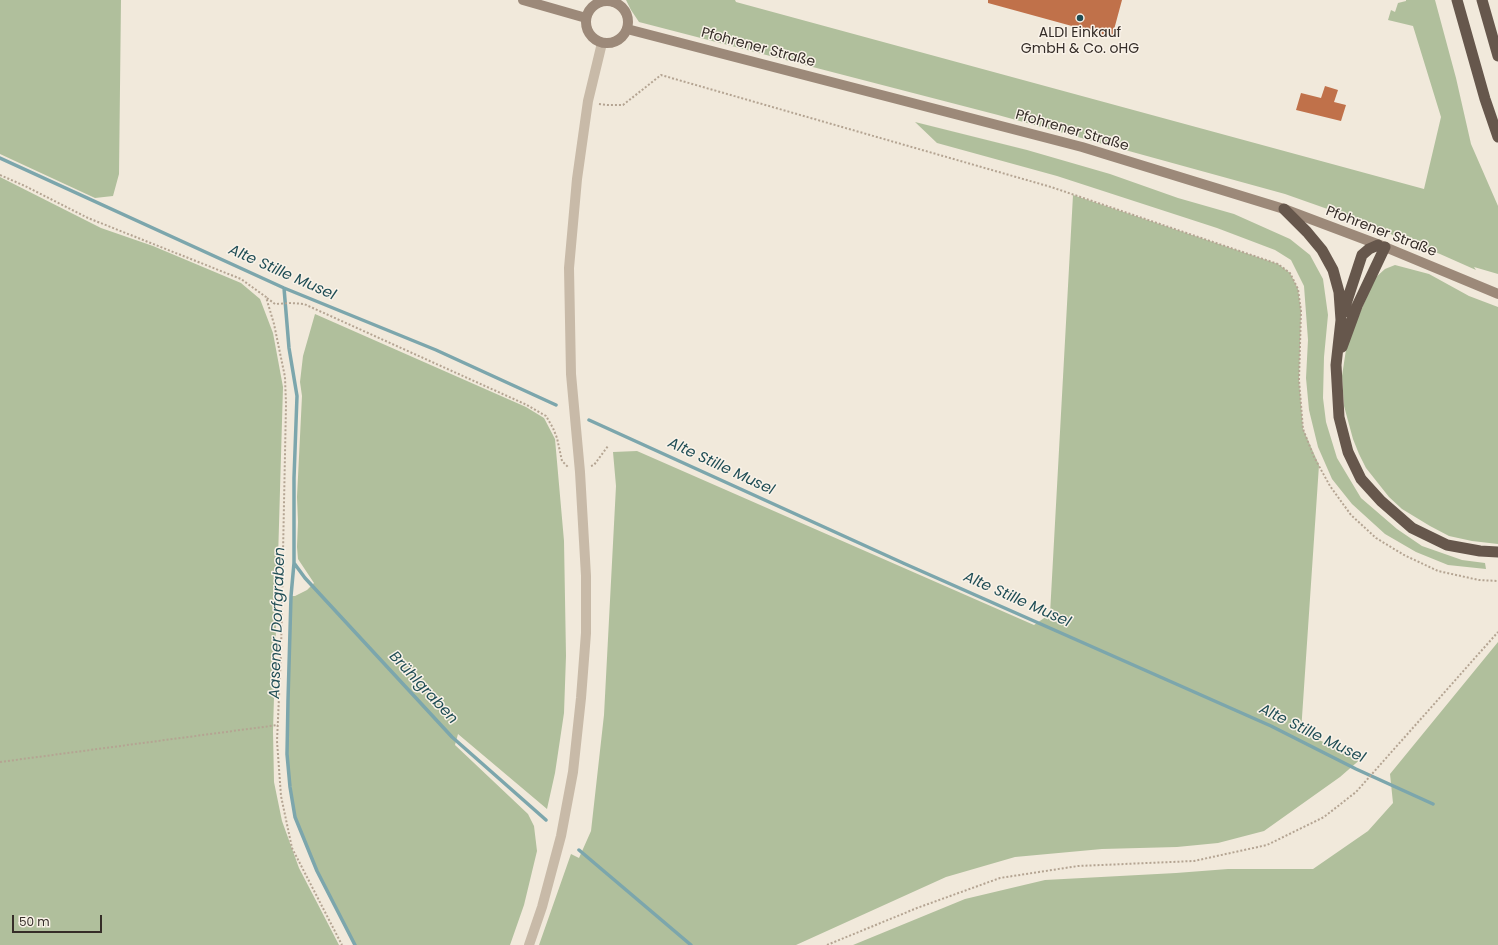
<!DOCTYPE html>
<html>
<head>
<meta charset="utf-8">
<style>
	body { margin:0 }
	#map { position:relative; width:1498px; height:945px; overflow:hidden; background:#f1e9db; font-family:Poppins,sans-serif }
	canvas { display:block }
	.scale { position:absolute; left:12px; top:915px; width:90px; height:18px; box-sizing:border-box; border:2px solid #352d28; border-top:0; padding-left:5px; font-size:12px; line-height:14px; white-space:nowrap; color:#352d28; -webkit-text-stroke:3px #f9f2e8; paint-order:stroke }
</style>
</head>
<body>
<div id="map">
<canvas width="1498" height="945"></canvas>
<div class="scale">50 m</div>
</div>
<script>
const c = document.querySelector('canvas').getContext('2d');
c.lineJoin = 'round';
function fillPath(path, color) { c.fillStyle = color; c.fill(path, 'evenodd'); }
const toPath = rows => new Path2D(rows.map(r => 'M' + r).join(''));
function trace(path, color, width, dash) { c.strokeStyle = color; c.lineWidth = width; c.lineCap = dash ? 'butt' : 'round'; c.setLineDash(dash || []); c.stroke(path); }
function write(font, color, halo, rows, align = 'center') {
  c.font = font + ' Poppins,sans-serif'; c.lineWidth = 3; c.setLineDash([]); c.textBaseline = 'middle'; c.strokeStyle = halo; c.fillStyle = color; for (const [text, x, y, turn = 0] of rows) {
    c.save(); c.translate(x, y); c.rotate((+turn || 0) * Math.PI / 180); c.textAlign = isNaN(turn) ? turn : align; if (halo) c.strokeText(text, 0, 0); c.fillText(text, 0, 0); c.restore();
  }
}
const green = toPath([
	[0,0,121,0,119,174,113,196,95,198,0,154],
	[626,0,735,0,736,2,1424,189,1441,117,1413,26,1388,20,1391,10,1395,12,1398,3,1406,1,1406,0,1435,0,1456,78,1471,144,1498,206,1498,274,1474,267,1476,270,1440,254,1336,212,1285,194,998,115,639,22,631,10],
	[915,122,1027,150,1110,174,1178,198,1234,214,1290,239,1310,255,1323,279,1328,315,1324,357,1323,398,1326,422,1337,458,1361,498,1397,529,1422,546,1462,560,1485,563,1486,569,1448,565,1416,552,1385,534,1352,504,1332,479,1318,447,1309,410,1306,378,1308,340,1304,286,1291,260,1275,250,1217,228,1057,176,937,143],
	[0,177,101,228,153,246,241,283,260,299,273,333,283,387,273,731,274,782,282,821,299,868,339,945,0,945],
	[1073,195,1278,264,1290,273,1298,289,1301,311,1299,380,1303,429,1319,465,1301,732,1348,753,1363,757,1340,777,1264,831,1218,843,1177,847,1102,849,1015,857,946,877,796,945,539,945,571,854,579,858,591,831,604,715,616,486,613,452,637,451,1034,625,1050,614],
	[1395,265,1429,274,1469,296,1498,307,1498,544,1472,541,1449,536,1430,526,1402,509,1389,497,1366,468,1359,454,1353,439,1344,406,1342,376,1347,343,1375,278,1385,269],
	[315,314,526,407,544,418,555,439,564,541,566,656,564,713,555,773,547,809,458,734,455,745,528,814,534,826,537,851,524,905,510,945,355,945,317,871,295,817,287,754,291,596,295,596,307,590,314,583,298,559,297,547,298,522,297,497,302,396,300,382,303,356],
	[1498,642,1498,945,853,945,965,899,1045,880,1176,873,1228,869,1313,869,1368,831,1393,803,1390,774]
]);
const stream = toPath([
	[0,158,284,288,436,350,556,405],
	[284,288,289,348,297,396,294,478,294,563,291,596,288,700,287,754,290,787,295,817,317,871,355,945],
	[589,420,903,563,1271,726,1356,769,1433,804],
	[294,563,305,578,452,737,546,820],
	[579,850,691,945]
]);
const building = toPath([
	[988,0,1122,0,1112,37,988,3],
	[1325,86,1338,90,1334,102,1346,105,1341,121,1296,110,1301,93,1321,98]
]);
const path = toPath([
	[599,104,607,105,623,105,661,75,1051,187,1278,264,1290,273,1298,289,1301,311,1299,380,1303,429,1314,457,1330,486,1351,515,1376,538,1404,555,1438,571,1479,580,1498,581],
	[0,175,25,186,88,218,241,279,266,297,274,324,285,377,286,404,281,653,277,741,281,796,292,848,342,945],
	[267,298,275,304,291,303,304,304,527,405,546,416,553,428,557,438,562,461,569,468],
	[591,466,594,465,608,446],
	[0,762,278,725],
	[827,945,917,908,1000,878,1078,866,1194,861,1267,845,1324,817,1356,792,1498,632]
]);
const minor = toPath([
	[613,2,613,0]
]);
const tertiary = toPath([
	[529,945,542,907,561,836,573,772,581,698,586,633,586,576,580,472,571,374,569,268,577,179,588,101,602,43]
]);
const secondary = toPath([
	[523,0,586,18],
	'586 22a21 21 0 1 1 42 0a21 21 0 1 1-42 0Z',
	[627,29,1082,147,1284,209,1385,247,1498,294]
]);
const trunk = toPath([
	[1457,0,1485,99,1498,137],
	[1482,0,1498,56],
	[1284,209,1307,232,1322,250,1333,270,1339,292,1341,320,1336,365,1339,417,1348,452,1361,479,1381,501,1412,528,1447,545,1480,551,1498,552],
	[1343,313,1362,255,1369,249,1378,245],
	[1342,347,1357,306,1385,247]
]);
const markers = [
	[1080,18,4,"#1f4d55"]
];
const poiNames = [
	["ALDI Einkauf",1080,33],
	["GmbH & Co. oHG",1080,49]
];
const streetNames = [
	["Pfohrener Straße",758,48,15],
	["Pfohrener Straße",1072,131,16],
	["Pfohrener Straße",1381,232,21]
];
const waterNames = [
	["Alte Stille Musel",282,273,24],
	["Alte Stille Musel",721,467,25],
	["Alte Stille Musel",1017,600,24],
	["Aasener Dorfgraben",278,623,-88],
	["Brühlgraben",423,688,47],
	["Alte Stille Musel",1312,734,26]
];
fillPath(green, '#b0bf9c');
trace(stream, '#7ca6ac', 3.5);
fillPath(building, '#c0714a');
trace(path, '#b4a492', 2, [2, 2]);
trace(minor, '#c8baa8', 10);
trace(tertiary, '#c8baa8', 10);
trace(secondary, '#9c8979', 10);
trace(trunk, '#66574c', 11);
for (const [x, y, r, color] of markers) { const dot = new Path2D(); dot.arc(x, y, r, 0, 2 * Math.PI); c.fillStyle = color; c.fill(dot); trace(dot, '#f9f2e8', 1.5); }
write('14px', '#352d28', '#f9f2e8', poiNames);
write('14px', '#352d28', '#f9f2e8', streetNames);
write('italic 15px', '#1f4d55', '#f9f2e8', waterNames);
</script>
</body>
</html>
